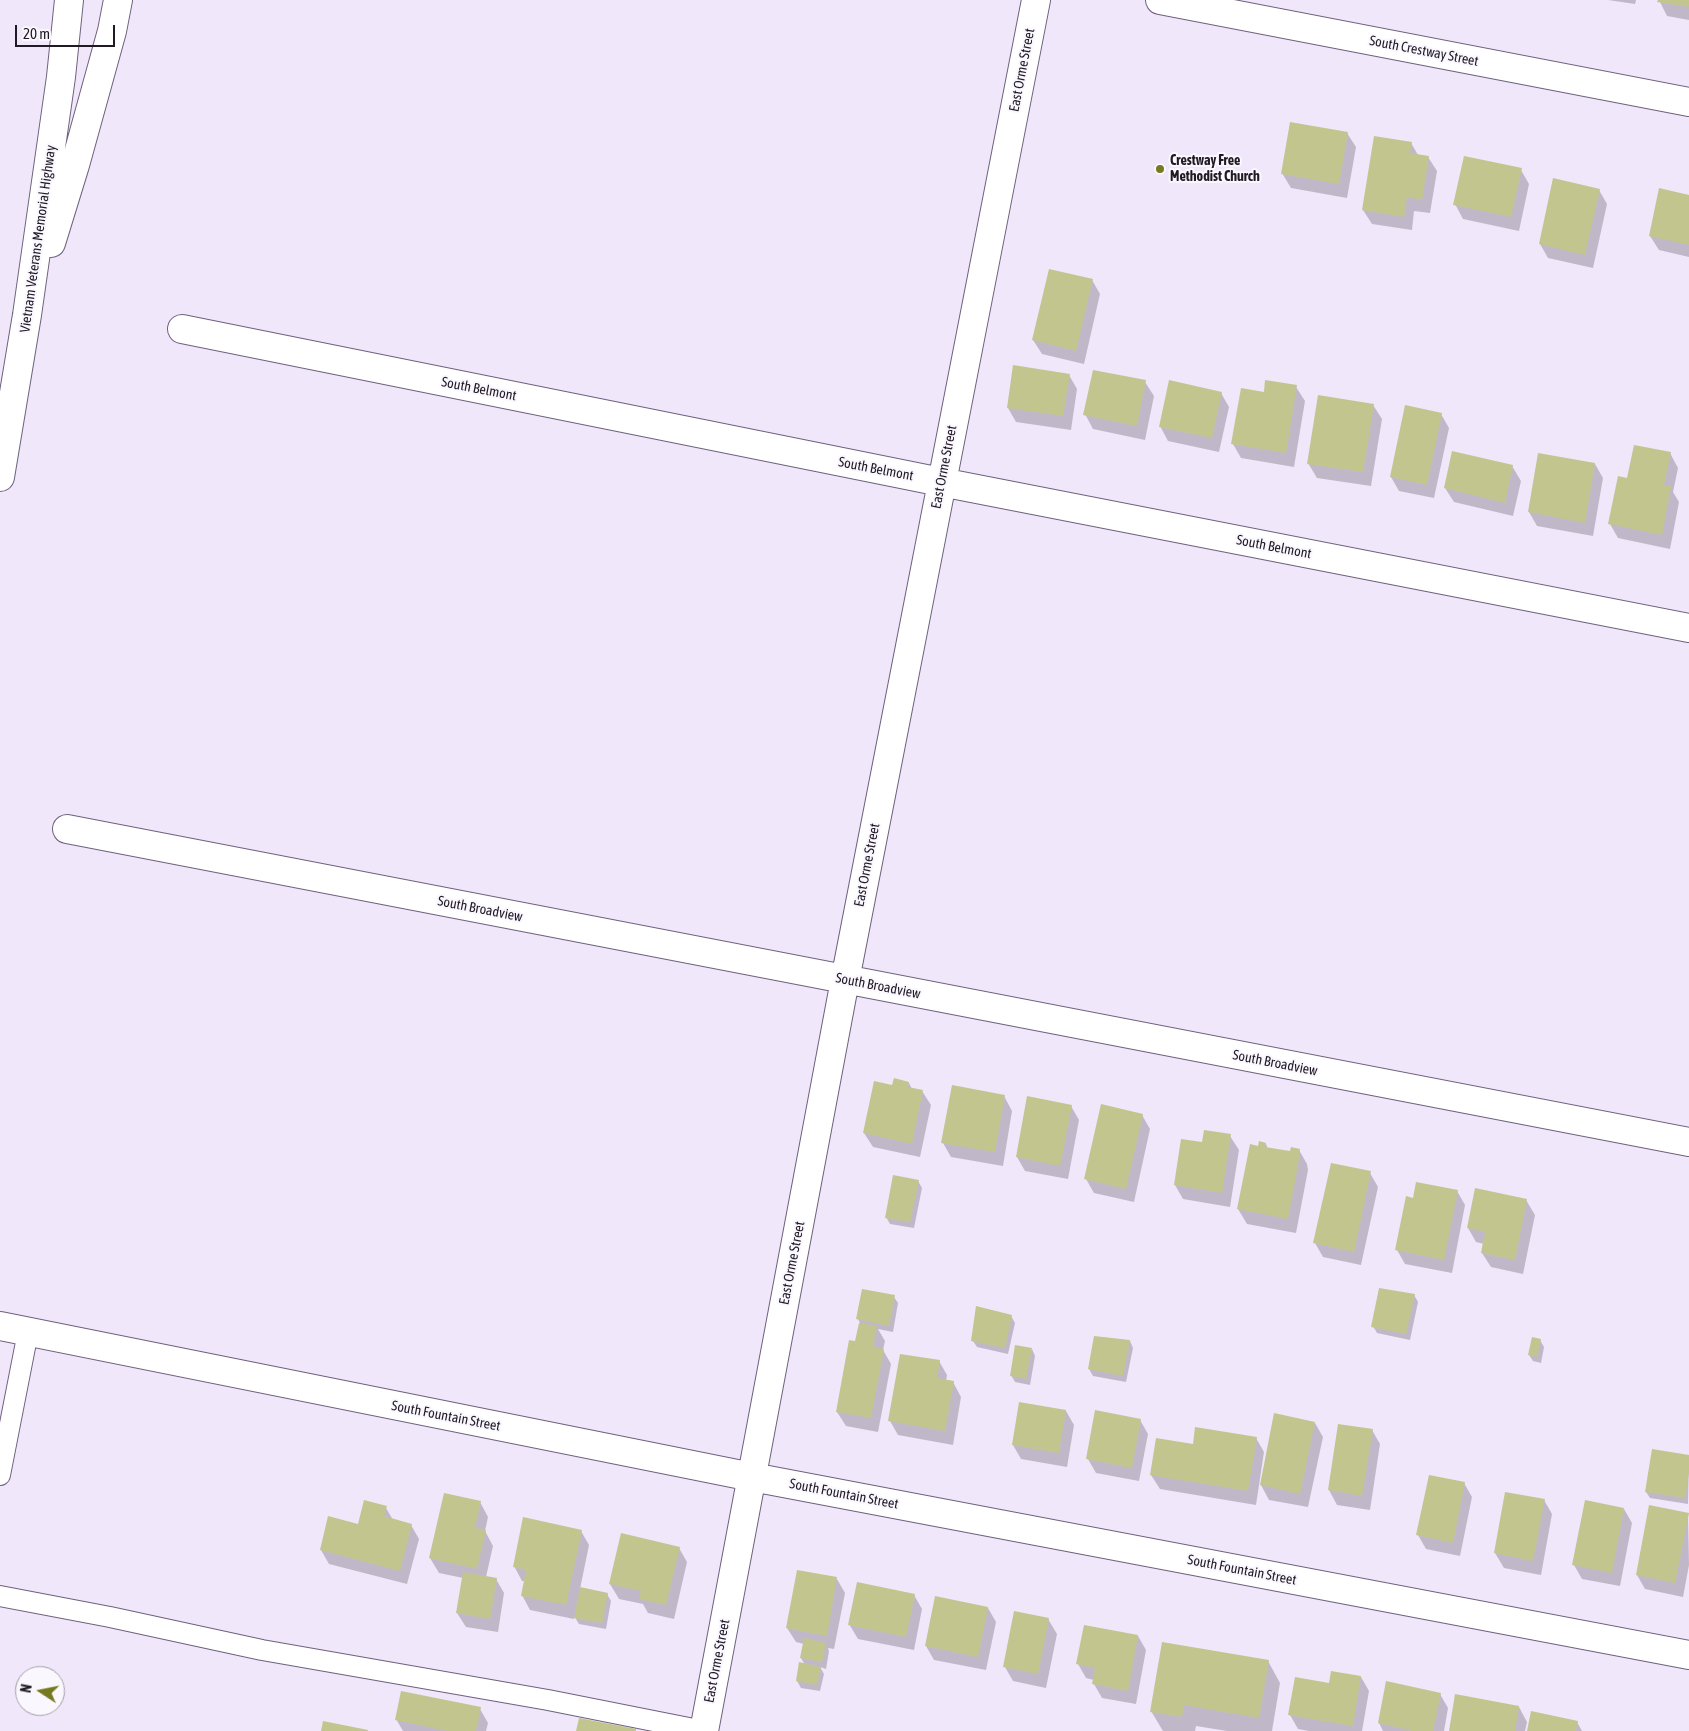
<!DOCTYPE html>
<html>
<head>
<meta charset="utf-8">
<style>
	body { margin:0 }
	#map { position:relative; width:1689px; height:1731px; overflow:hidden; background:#f0e7fa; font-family:"Asap Condensed",sans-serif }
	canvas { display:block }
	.north { position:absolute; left:15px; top:1666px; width:50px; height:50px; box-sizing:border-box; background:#faf7fe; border:1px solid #a39fa7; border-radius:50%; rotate:281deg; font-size:14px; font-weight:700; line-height:20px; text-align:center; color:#201a25 }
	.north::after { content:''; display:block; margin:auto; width:18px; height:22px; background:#777921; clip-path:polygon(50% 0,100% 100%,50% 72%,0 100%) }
	.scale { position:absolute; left:15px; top:25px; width:100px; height:22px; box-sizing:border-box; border:2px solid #201a25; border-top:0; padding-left:6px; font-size:15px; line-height:18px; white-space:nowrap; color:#201a25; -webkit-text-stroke:4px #faf7fe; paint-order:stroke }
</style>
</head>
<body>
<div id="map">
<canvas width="1689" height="1731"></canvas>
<div class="north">N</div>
<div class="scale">20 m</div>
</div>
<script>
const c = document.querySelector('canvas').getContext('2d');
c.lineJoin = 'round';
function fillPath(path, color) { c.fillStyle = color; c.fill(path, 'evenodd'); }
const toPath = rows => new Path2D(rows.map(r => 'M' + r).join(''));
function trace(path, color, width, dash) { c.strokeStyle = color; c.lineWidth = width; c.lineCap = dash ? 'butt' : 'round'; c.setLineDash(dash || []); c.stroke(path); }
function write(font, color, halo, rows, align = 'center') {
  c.font = font + ' "Asap Condensed",sans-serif'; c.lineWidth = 4; c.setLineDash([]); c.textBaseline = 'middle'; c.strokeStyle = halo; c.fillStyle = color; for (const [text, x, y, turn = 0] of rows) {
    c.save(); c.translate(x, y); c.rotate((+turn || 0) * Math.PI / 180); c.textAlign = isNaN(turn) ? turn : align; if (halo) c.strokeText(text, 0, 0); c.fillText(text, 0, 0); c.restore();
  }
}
const shadow = toPath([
	[1608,0,1636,0,1635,4],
	[1659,0,1689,0,1689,20,1667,16],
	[1347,133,1356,147,1347,198,1291,188,1282,173],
	[1411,143,1418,155,1428,157,1437,171,1430,213,1414,211,1412,230,1372,224,1363,210],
	[1521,170,1529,184,1519,231,1463,219,1455,204],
	[1599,190,1607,204,1593,268,1548,258,1540,244],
	[1689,196,1689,257,1659,250,1650,236],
	[1092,280,1100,294,1084,364,1042,354,1033,340],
	[1069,375,1077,389,1071,430,1016,422,1008,408],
	[1145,382,1154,396,1145,440,1093,429,1085,414],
	[1296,387,1305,401,1294,467,1241,458,1233,444,1265,394],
	[1221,393,1229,407,1219,452,1168,441,1160,426],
	[1373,405,1382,419,1371,486,1317,478,1308,463],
	[1441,414,1449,428,1434,498,1399,491,1391,477],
	[1670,453,1678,468,1673,492,1679,502,1670,549,1618,538,1610,524,1628,479],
	[1595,464,1603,478,1593,536,1537,526,1529,512],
	[1512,466,1521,481,1513,516,1454,502,1445,488],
	[909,1083,912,1089,922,1091,931,1105,920,1157,873,1147,864,1133,893,1087],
	[1004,1096,1012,1111,1003,1166,951,1157,943,1143],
	[1071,1106,1079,1120,1068,1179,1025,1171,1017,1157],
	[1142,1115,1150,1129,1134,1202,1094,1193,1086,1179],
	[1230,1136,1239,1150,1230,1207,1183,1199,1175,1185,1183,1140,1203,1144],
	[1266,1144,1268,1149,1291,1153,1299,1150,1307,1164,1308,1170,1296,1233,1247,1224,1238,1209,1259,1147],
	[1370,1173,1378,1187,1361,1265,1323,1257,1315,1243],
	[918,1181,922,1188,914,1228,890,1224,886,1217],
	[1457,1191,1465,1205,1452,1273,1405,1264,1397,1250,1414,1199],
	[1526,1200,1535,1215,1523,1274,1491,1267,1482,1253,1484,1244,1476,1242,1468,1228],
	[1414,1295,1418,1302,1410,1340,1377,1333,1373,1326],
	[894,1297,898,1303,893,1332,878,1329,885,1341,883,1350,891,1364,878,1432,846,1426,837,1412,856,1343,860,1323,858,1319],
	[1011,1316,1015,1323,1008,1354,977,1347,973,1341],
	[1540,1340,1544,1347,1541,1363,1533,1361,1529,1355],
	[1130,1341,1133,1348,1126,1382,1093,1376,1089,1369],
	[1032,1349,1035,1356,1030,1385,1015,1382,1011,1375],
	[939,1361,947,1375,946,1381,953,1382,961,1397,953,1445,898,1435,890,1421],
	[1066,1411,1074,1425,1067,1467,1021,1459,1013,1445],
	[1140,1420,1148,1434,1139,1481,1096,1473,1088,1459],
	[1315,1423,1323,1437,1308,1507,1269,1500,1261,1485],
	[1339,1425,1372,1430,1380,1444,1370,1510,1337,1505,1329,1490],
	[1256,1438,1264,1452,1256,1505,1160,1489,1151,1475,1194,1445],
	[1689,1457,1688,1504,1650,1498,1646,1492],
	[1464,1483,1472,1497,1460,1556,1426,1549,1418,1535],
	[1544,1500,1552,1514,1541,1575,1504,1568,1495,1553],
	[480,1502,488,1517,485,1531,493,1546,486,1577,496,1579,504,1593,498,1632,466,1627,457,1613,463,1578,439,1573,430,1558],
	[386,1508,393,1520,411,1525,419,1539,407,1584,329,1564,321,1550],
	[1624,1509,1632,1523,1620,1586,1582,1579,1574,1565],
	[1688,1514,1689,1565,1683,1597,1645,1589,1637,1575],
	[581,1531,589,1545,580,1589,607,1594,611,1601,606,1629,579,1624,574,1616,574,1619,530,1610,522,1595,525,1581,522,1581,514,1566],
	[679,1548,687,1562,674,1619,648,1613,643,1604,619,1599,610,1584],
	[837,1579,845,1593,834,1649,828,1648,829,1651,826,1669,820,1667,824,1674,820,1691,801,1688,797,1681,805,1665,801,1658,804,1644,796,1642,787,1628],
	[914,1595,922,1609,914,1650,858,1639,849,1624],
	[988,1608,996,1622,986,1670,934,1660,926,1646],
	[1048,1619,1057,1634,1046,1688,1013,1681,1005,1667],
	[1138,1636,1146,1650,1136,1704,1102,1698,1094,1684,1094,1680,1086,1678,1078,1664],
	[1268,1661,1280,1683,1272,1731,1227,1731,1196,1726,1195,1731,1163,1731,1151,1711],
	[1361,1677,1369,1691,1362,1731,1309,1731,1298,1729,1290,1715,1330,1684],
	[1387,1683,1440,1694,1448,1708,1444,1731,1383,1731,1379,1723],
	[1519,1707,1527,1722,1525,1731,1450,1731],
	[480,1709,488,1723,486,1731,403,1731,396,1719],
	[1577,1722,1582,1731,1529,1731]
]);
const building = toPath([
	[1658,0,1689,0,1689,7,1657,2],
	[1290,122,1348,132,1339,184,1281,174],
	[1374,136,1412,142,1410,153,1429,156,1422,200,1407,197,1404,217,1362,210],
	[1464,156,1522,168,1511,217,1453,205],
	[1553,178,1600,189,1585,255,1539,244],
	[1659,188,1689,195,1689,245,1649,236],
	[1049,269,1093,279,1076,351,1032,340],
	[1013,365,1070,374,1063,416,1007,408],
	[1093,370,1146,380,1137,426,1083,415],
	[1169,380,1222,392,1212,438,1159,427],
	[1265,380,1297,385,1286,453,1231,444,1241,388,1264,392],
	[1318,395,1374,404,1363,472,1307,464],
	[1405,405,1442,413,1427,485,1390,477],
	[1634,445,1671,452,1664,485,1671,486,1662,535,1608,524,1618,476,1627,478],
	[1452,451,1513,465,1505,503,1444,488],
	[1538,453,1595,463,1585,523,1528,512],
	[894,1078,909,1082,908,1087,923,1090,912,1144,863,1133,874,1081,892,1085],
	[952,1085,1005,1095,995,1152,941,1143],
	[1027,1096,1072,1105,1060,1166,1016,1157],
	[1101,1104,1143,1114,1126,1189,1084,1179],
	[1204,1130,1231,1134,1222,1193,1174,1185,1181,1139,1202,1142],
	[1259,1141,1266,1143,1265,1147,1290,1151,1291,1147,1300,1149,1299,1154,1300,1154,1288,1219,1237,1209,1250,1144,1258,1146],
	[1331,1163,1371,1171,1354,1252,1313,1243],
	[893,1175,919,1180,910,1222,885,1218],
	[1416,1182,1458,1190,1444,1260,1395,1250,1406,1196,1413,1198],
	[1475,1188,1527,1199,1515,1260,1481,1253,1485,1232,1467,1228],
	[1379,1288,1415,1294,1406,1334,1371,1327],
	[862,1289,895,1295,889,1326,856,1319],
	[976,1306,1012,1315,1005,1348,971,1341],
	[859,1323,877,1326,873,1347,884,1349,871,1418,836,1412,849,1340,855,1341],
	[1094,1336,1130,1340,1123,1376,1088,1369],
	[1532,1337,1541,1339,1537,1357,1528,1355],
	[1015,1345,1032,1348,1026,1379,1010,1376],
	[900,1354,940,1360,937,1378,954,1381,945,1431,888,1421],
	[1019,1402,1066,1410,1059,1453,1012,1445],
	[1095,1410,1141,1419,1132,1468,1086,1459],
	[1274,1413,1315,1422,1300,1494,1260,1485],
	[1338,1424,1373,1429,1362,1496,1328,1490],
	[1195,1427,1257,1437,1248,1491,1150,1475,1156,1438,1193,1444],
	[1652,1449,1689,1455,1689,1473,1685,1498,1645,1492],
	[1429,1475,1465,1482,1453,1543,1416,1535],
	[1505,1492,1545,1499,1533,1561,1494,1553],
	[444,1493,481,1501,475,1528,486,1530,477,1569,429,1558],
	[364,1500,387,1506,384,1516,412,1524,400,1571,320,1550,328,1516,358,1524],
	[1585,1500,1624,1508,1612,1573,1572,1565],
	[1649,1505,1689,1513,1675,1583,1636,1575],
	[523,1517,582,1530,566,1605,521,1596,526,1570,513,1567],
	[621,1533,680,1547,666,1605,639,1599,641,1591,609,1584],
	[797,1570,837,1577,827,1636,786,1628],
	[463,1572,497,1578,490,1619,456,1613],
	[857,1582,915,1594,906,1637,848,1625],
	[580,1587,608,1593,602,1623,574,1618],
	[935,1596,988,1607,978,1657,925,1646],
	[1014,1611,1049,1618,1038,1674,1003,1667],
	[1084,1625,1138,1635,1128,1691,1092,1684,1095,1668,1076,1664],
	[804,1638,826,1643,822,1662,800,1658],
	[1162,1642,1269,1660,1259,1718,1184,1705,1182,1717,1150,1712],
	[799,1662,821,1667,817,1685,796,1681],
	[1331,1671,1361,1676,1353,1726,1288,1715,1295,1677,1329,1683],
	[1386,1681,1441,1693,1433,1731,1413,1731,1378,1723],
	[401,1691,481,1707,476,1731,448,1731,395,1720],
	[1455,1694,1519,1706,1515,1731,1449,1731],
	[1531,1711,1578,1721,1576,1731,1527,1731],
	[579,1718,636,1729,636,1731,576,1731],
	[323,1721,368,1730,368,1731,321,1731]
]);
const service = toPath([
	[0,1475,28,1332],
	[0,1596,110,1617,262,1650,548,1700,704,1731]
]);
const minor = toPath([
	[1160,0,1689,102],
	[182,329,941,482,1689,628],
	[67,829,1689,1142],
	[0,1326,752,1477,1689,1655],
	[704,1731,845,980,1036,0]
]);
const motorway = toPath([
	[51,243,75,165,112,31,118,0],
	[0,477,27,315,61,77,69,0]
]);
const markers = [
	[1160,169,5,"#777921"]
];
const streetNames = [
	["South Crestway Street",1424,51,11],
	["East Orme Street",1022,70,-79],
	["Vietnam Veterans Memorial Highway",38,239,-82],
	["South Belmont",479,389,11],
	["East Orme Street",944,467,-79],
	["South Belmont",876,469,11],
	["South Belmont",1274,547,11],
	["East Orme Street",867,865,-79],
	["South Broadview",480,909,11],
	["South Broadview",878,986,11],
	["South Broadview",1275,1063,11],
	["East Orme Street",792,1263,-79],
	["South Fountain Street",446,1416,11],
	["South Fountain Street",844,1494,11],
	["South Fountain Street",1242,1570,11],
	["East Orme Street",717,1661,-79]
];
const poiNames = [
	["Crestway Free",1170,161],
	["Methodist Church",1170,177]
];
fillPath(shadow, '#0003');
fillPath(building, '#c2c58e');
trace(service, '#6f617d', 22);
trace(minor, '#6f617d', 30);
trace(motorway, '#6f617d', 30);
trace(service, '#fff', 20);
trace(minor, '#fff', 28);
trace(motorway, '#fff', 28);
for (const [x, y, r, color] of markers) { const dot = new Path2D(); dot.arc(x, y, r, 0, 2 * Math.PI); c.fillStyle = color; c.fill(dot); trace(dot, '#faf7fe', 2); }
write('14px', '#201a25', '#faf7fe', streetNames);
write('bold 14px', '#201a25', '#faf7fe', poiNames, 'left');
</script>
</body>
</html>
